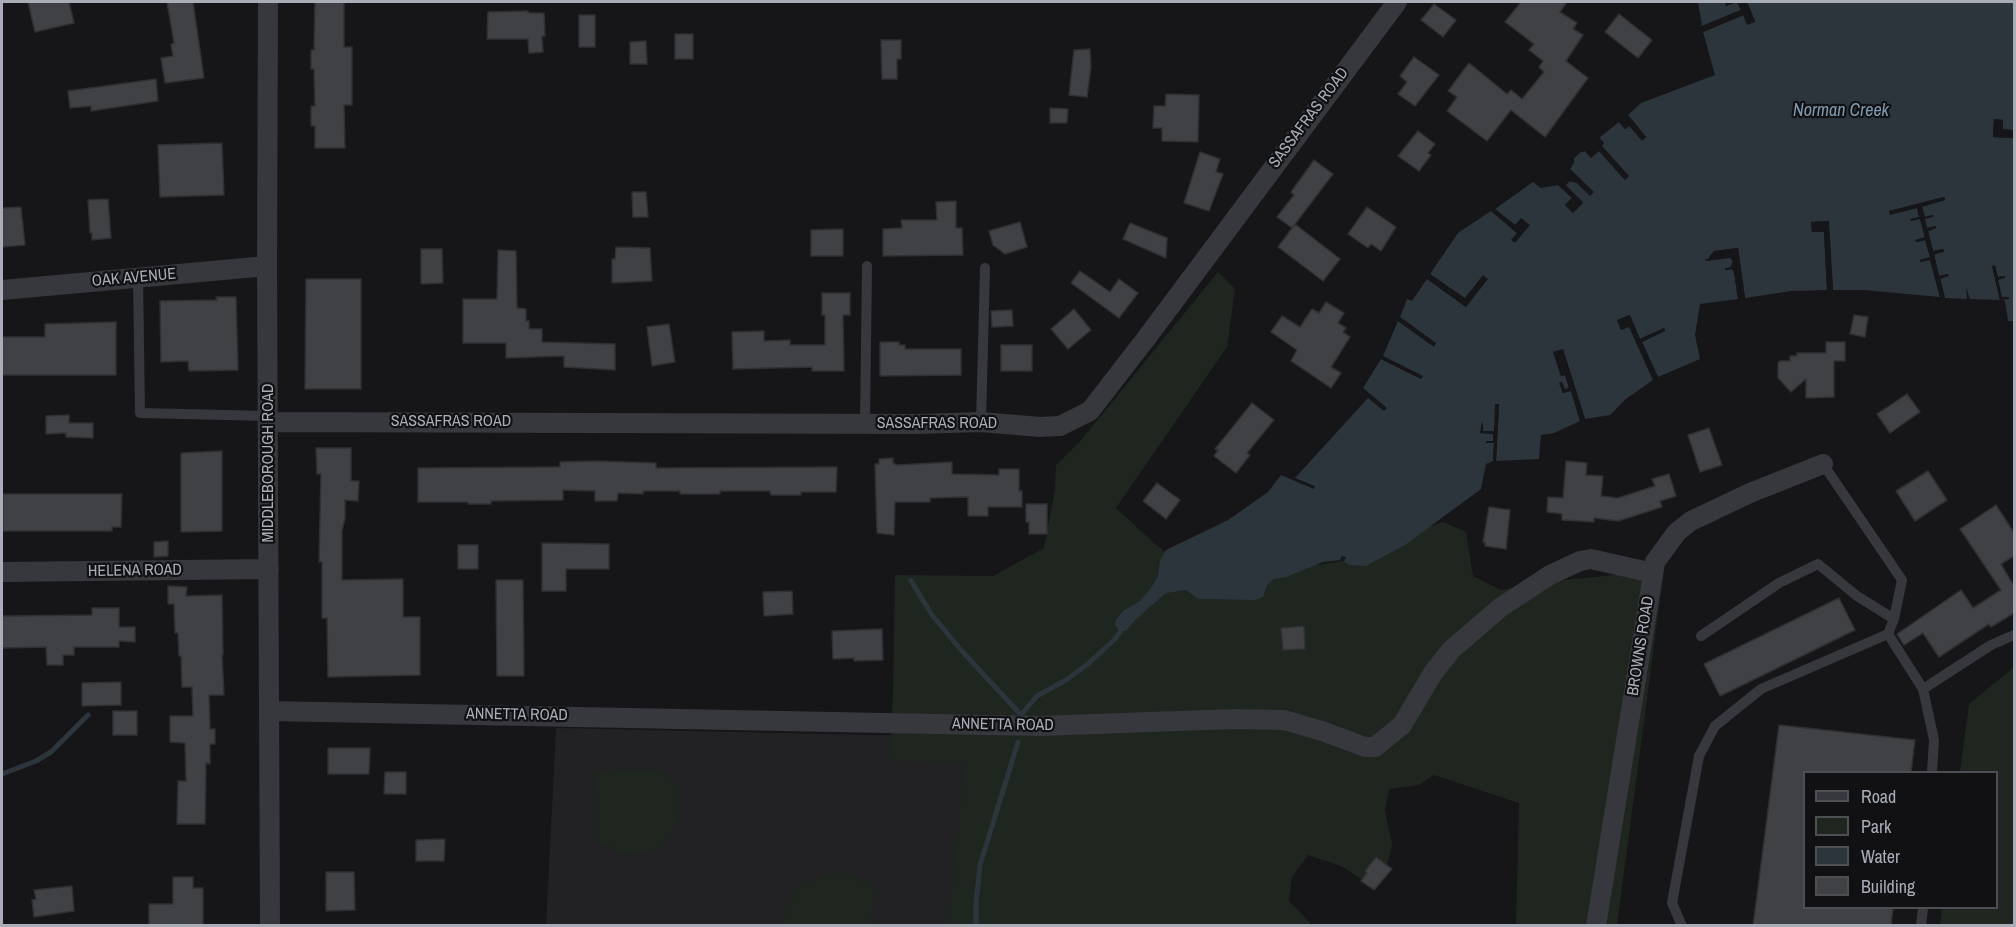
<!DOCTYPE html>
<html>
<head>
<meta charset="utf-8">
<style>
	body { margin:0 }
	#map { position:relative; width:2016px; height:927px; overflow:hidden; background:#161618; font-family:"Archivo Narrow",sans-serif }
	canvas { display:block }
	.frame { position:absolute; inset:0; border:3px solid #a8adb8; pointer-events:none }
	.legend { position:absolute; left:1803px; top:771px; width:195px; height:138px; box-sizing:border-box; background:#111113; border:2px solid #4d4f55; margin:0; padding:8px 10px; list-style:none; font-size:18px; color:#a8adb8 }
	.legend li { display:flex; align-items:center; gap:12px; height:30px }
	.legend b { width:30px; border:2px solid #4d4f55 }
</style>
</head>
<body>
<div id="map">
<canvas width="2016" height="927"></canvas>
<div class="frame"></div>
<ul class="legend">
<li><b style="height:8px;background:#37383d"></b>Road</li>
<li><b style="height:16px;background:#1e261f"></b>Park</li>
<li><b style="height:16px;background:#2c353c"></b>Water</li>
<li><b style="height:16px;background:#404145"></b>Building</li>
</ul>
</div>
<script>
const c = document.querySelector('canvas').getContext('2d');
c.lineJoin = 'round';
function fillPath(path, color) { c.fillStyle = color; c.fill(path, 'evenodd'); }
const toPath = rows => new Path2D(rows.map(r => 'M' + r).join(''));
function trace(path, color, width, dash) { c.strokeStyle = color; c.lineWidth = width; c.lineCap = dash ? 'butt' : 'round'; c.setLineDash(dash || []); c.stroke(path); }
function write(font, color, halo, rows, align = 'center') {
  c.font = font + ' "Archivo Narrow",sans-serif'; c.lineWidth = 4.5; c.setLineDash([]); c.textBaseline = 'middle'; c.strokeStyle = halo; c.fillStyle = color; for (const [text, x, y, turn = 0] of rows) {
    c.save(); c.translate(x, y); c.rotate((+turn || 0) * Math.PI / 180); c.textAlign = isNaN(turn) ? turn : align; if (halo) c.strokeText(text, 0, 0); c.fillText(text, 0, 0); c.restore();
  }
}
const built = toPath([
	[556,728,1006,738,1092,925,546,926]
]);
const green = toPath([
	[1218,272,1235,289,1227,347,1116,508,1155,544,1202,581,1365,558,1404,535,1443,522,1466,532,1473,576,1501,590,1564,580,1664,570,1617,925,1516,925,1519,803,1434,775,1419,785,1389,789,1385,810,1392,845,1385,874,1363,880,1341,866,1308,855,1292,877,1289,901,1312,925,948,925,965,762,890,761,893,692,895,575,993,576,1044,548,1055,489,1056,465,1082,439],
	[2014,667,2014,925,1940,925,1942,908,1996,908,1996,772,1960,772,1969,704],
	[595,770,660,771,674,781,681,802,673,832,652,851,622,854,598,842],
	[832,872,854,875,874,888,871,925,783,925,786,907,802,884]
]);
const water = toPath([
	[1698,2,1725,2,1726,6,1737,2,1741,10,1702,26],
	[1747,2,2014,2,2014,130,2002,130,2003,120,1994,119,1993,137,2014,138,2014,321,2008,321,2005,301,2002,299,1998,280,2004,276,1998,277,1992,266,2000,300,1970,299,1966,287,1967,299,1945,298,1940,278,1949,276,1948,274,1939,276,1934,254,1944,252,1943,249,1933,251,1928,231,1936,228,1936,226,1927,228,1924,219,1933,217,1933,215,1924,217,1922,206,1945,200,1944,197,1889,211,1890,214,1917,208,1919,217,1911,219,1911,220,1920,218,1925,238,1916,240,1916,242,1925,240,1930,257,1920,260,1920,262,1930,260,1940,297,1864,290,1833,290,1828,221,1811,222,1812,232,1824,232,1827,290,1791,291,1745,298,1738,248,1714,251,1708,259,1730,258,1733,261,1731,268,1725,268,1726,270,1732,269,1734,272,1738,299,1700,304,1695,335,1700,359,1658,377,1642,342,1665,331,1664,328,1640,339,1630,315,1617,320,1621,330,1629,326,1653,380,1626,399,1610,415,1585,419,1563,350,1553,352,1561,376,1565,375,1569,388,1565,390,1560,383,1563,393,1571,391,1580,421,1554,433,1541,435,1539,459,1496,461,1499,405,1494,431,1483,431,1483,422,1480,433,1494,434,1493,441,1486,443,1494,443,1493,461,1486,464,1481,489,1405,545,1366,566,1350,565,1344,562,1346,557,1342,556,1340,560,1323,562,1286,577,1274,579,1267,585,1263,597,1255,600,1198,599,1186,590,1166,593,1136,619,1126,631,1119,631,1115,625,1116,620,1123,611,1140,601,1151,588,1158,576,1160,560,1166,550,1228,520,1268,492,1281,475,1314,489,1315,486,1295,478,1368,398,1384,411,1387,408,1363,388,1381,359,1421,379,1422,376,1383,356,1398,321,1433,346,1435,343,1400,317,1407,299,1412,301,1427,279,1466,307,1483,276,1465,299,1430,274,1458,233,1491,211,1517,233,1511,240,1529,225,1521,219,1515,225,1495,209,1533,182,1541,188,1558,185,1572,198,1565,205,1573,213,1583,202,1565,185,1570,181,1577,183,1590,195,1593,192,1570,169,1574,163,1574,158,1581,152,1585,151,1591,158,1599,151,1625,180,1628,177,1601,146,1604,143,1599,138,1619,122,1625,129,1629,126,1642,140,1646,137,1628,115,1641,103,1715,75,1703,32,1744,15,1748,24,1755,21]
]);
const pier = toPath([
	[1725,2,1741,2,1743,12,1746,14,1749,21,1751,20,1744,2,1747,2,1755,22,1747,25,1743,15,1703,32,1702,26,1741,10,1737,2,1726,6],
	[1628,115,1646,137,1642,141,1630,126,1625,129,1619,122,1621,120,1626,125,1630,123,1625,117],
	[1994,119,2003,120,2003,129,2014,130,2014,133,2001,132,2000,122,1997,122,1996,134,2014,135,2014,138,1993,137],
	[1597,135,1604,143,1602,146,1629,176,1625,180,1599,151,1591,158,1585,151,1583,152,1580,149,1586,148,1591,154,1599,148,1600,143,1596,139],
	[1570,169,1594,192,1590,196,1577,183,1570,181,1566,185,1583,203,1573,213,1565,205,1572,198,1558,185,1560,182,1562,185,1569,178,1577,180,1568,171],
	[1944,197,1945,200,1922,207,1925,217,1933,215,1933,216,1925,219,1927,228,1936,226,1936,228,1928,231,1933,251,1943,249,1944,251,1934,255,1939,276,1948,274,1949,276,1940,279,1945,298,1940,297,1930,260,1920,262,1920,260,1930,257,1925,240,1916,242,1915,240,1925,237,1920,219,1911,221,1910,219,1919,217,1917,208,1890,215,1889,211],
	[1495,209,1515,225,1521,218,1530,225,1515,243,1511,240,1517,233,1491,211],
	[1829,221,1833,290,1827,290,1824,232,1812,232,1811,222],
	[1738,248,1745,298,1742,299,1735,251,1715,254,1713,257,1730,255,1736,260,1735,268,1737,272,1741,299,1738,299,1734,272,1732,269,1725,270,1725,268,1731,267,1733,261,1730,258,1706,261,1705,259,1708,259,1714,251],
	[1995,265,1998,277,2005,276,2005,278,1998,280,2002,297,2009,297,2009,299,2000,300,1992,266],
	[1430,274,1465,298,1483,275,1488,279,1466,307,1427,279,1429,276,1460,298,1429,276],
	[1629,315,1640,339,1664,328,1665,331,1642,342,1658,377,1653,380,1629,327,1621,330,1617,320],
	[1400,317,1436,343,1434,347,1398,321],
	[1563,349,1585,419,1580,421,1571,391,1563,393,1559,383,1562,382,1565,389,1569,388,1565,375,1561,376,1553,352],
	[1383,356,1423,376,1421,379,1381,359],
	[1495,404,1499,404,1496,461,1493,461,1494,443,1486,443,1486,441,1493,441,1493,434,1480,433,1482,421,1483,431,1494,431]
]);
const stream = toPath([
	[911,581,932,615,961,650,1021,715,1037,696,1066,680,1089,663,1114,640,1120,632],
	[2,774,36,761,51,752,88,715],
	[976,926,976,903,980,865,1018,742]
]);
const building = toPath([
	[28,2,69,2,74,23,35,32,28,2],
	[167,2,193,2,204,78,165,83,161,58,173,56,171,44,174,43,167,2],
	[315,2,344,2,344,47,352,47,352,105,344,105,345,148,315,148,315,126,311,126,311,106,315,106,314,69,311,69,311,50,314,50,315,2],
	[1521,2,1567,2,1560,12,1577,23,1573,29,1583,35,1566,61,1588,78,1545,137,1511,110,1487,141,1447,111,1457,97,1448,91,1469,63,1507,94,1511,90,1522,99,1544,72,1539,67,1543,61,1529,50,1534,44,1505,22,1521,2],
	[1434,4,1456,20,1443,37,1421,20,1434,4],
	[528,11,528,13,544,13,545,36,542,36,543,52,529,53,528,39,487,39,488,12,528,11],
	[1619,14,1652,40,1638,58,1605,32,1619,14],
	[579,15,595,15,595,47,579,47,579,15],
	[675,34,693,34,693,59,675,59,675,34],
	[881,40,901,40,901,59,897,59,897,79,882,79,881,40],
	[646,41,647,64,630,64,630,42,646,41],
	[1090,49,1091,67,1087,97,1069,95,1074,50,1090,49],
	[1414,57,1439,75,1415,106,1398,94,1407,82,1400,76,1414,57],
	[156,79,158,101,91,111,91,106,70,108,68,91,156,79],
	[1166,94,1199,95,1198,142,1162,141,1162,128,1153,128,1154,106,1165,106,1166,94],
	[1050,108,1068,109,1067,123,1050,123,1050,108],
	[1418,131,1435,144,1428,153,1431,155,1419,171,1398,156,1418,131],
	[222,143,224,195,160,197,158,145,222,143],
	[1200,152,1220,159,1216,172,1223,174,1209,211,1184,203,1200,152],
	[1314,160,1333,174,1292,228,1277,217,1294,195,1291,192,1314,160],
	[632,192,646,192,648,217,633,217,632,192],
	[108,199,111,238,92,240,92,233,90,233,88,200,108,199],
	[956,201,956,228,962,228,963,255,883,256,883,229,902,228,901,220,937,220,936,202,956,201],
	[21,207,25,245,2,247,2,208,21,207],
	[1367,207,1396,227,1381,251,1371,244,1368,248,1348,234,1367,207],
	[1020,222,1027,247,1005,254,993,245,989,231,1020,222],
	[1130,223,1167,238,1166,258,1123,239,1130,223],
	[1295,224,1340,259,1323,281,1278,247,1295,224],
	[843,229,843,256,811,256,811,230,843,229],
	[616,247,650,248,652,281,612,283,612,259,615,259,616,247],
	[421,249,442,249,443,283,421,284,421,249],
	[498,250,516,251,517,308,526,309,526,321,529,321,529,329,542,329,542,342,615,344,615,370,564,367,564,356,506,358,506,343,463,343,463,299,497,299,498,250],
	[1080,271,1110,292,1119,279,1138,293,1119,318,1071,283,1080,271],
	[306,279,361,279,361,389,305,389,306,279],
	[822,293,850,293,850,315,843,315,844,371,812,371,812,367,733,369,732,332,764,331,764,341,790,340,790,345,825,345,825,315,822,315,822,293],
	[216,297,236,297,238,370,189,371,188,361,161,362,160,301,217,300,216,297],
	[1326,302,1344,313,1338,323,1346,328,1343,332,1350,337,1331,367,1341,373,1331,388,1291,361,1297,350,1271,332,1282,316,1300,327,1312,309,1319,313,1326,302],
	[1074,309,1091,330,1068,349,1051,329,1074,309],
	[1012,310,1013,326,992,327,991,311,1012,310],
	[1854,315,1868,317,1865,337,1850,334,1854,315],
	[116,322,116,375,2,375,2,337,45,337,45,324,116,322],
	[669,324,675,362,652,366,647,327,669,324],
	[880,342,899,342,899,345,905,345,905,349,961,349,961,375,880,376,880,342],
	[1826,342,1845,342,1845,361,1834,361,1834,397,1806,398,1806,379,1791,392,1778,378,1778,363,1780,361,1790,361,1790,356,1797,356,1797,353,1826,353,1826,342],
	[1001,345,1032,345,1032,371,1001,371,1001,345],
	[1907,394,1920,412,1890,433,1877,414,1907,394],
	[1252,403,1274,420,1247,453,1250,455,1236,473,1214,456,1218,450,1215,449,1252,403],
	[69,415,69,423,93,423,93,438,66,437,66,433,46,434,46,416,69,415],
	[1709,428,1722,465,1700,472,1688,435,1709,428],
	[316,448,351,448,351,481,359,481,358,501,345,500,345,518,342,531,342,580,403,579,403,617,420,617,420,675,328,677,327,618,322,618,322,562,319,562,321,474,317,474,316,448],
	[222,451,222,531,181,532,181,453,222,451],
	[893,458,893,463,897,465,952,462,952,474,999,475,999,469,1019,469,1019,491,1022,491,1022,507,988,507,988,516,968,516,968,497,930,498,930,502,895,502,894,535,877,533,875,464,879,464,879,459,893,458],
	[595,461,656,463,656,468,837,467,836,492,801,492,801,495,771,495,770,491,720,491,720,494,680,494,680,491,643,491,643,494,618,493,617,501,595,501,595,491,563,490,563,500,491,501,491,504,468,504,468,502,418,502,418,468,553,467,560,467,560,462,595,461],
	[1566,461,1587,463,1586,475,1603,476,1601,496,1618,498,1655,486,1652,479,1669,474,1676,496,1660,501,1662,507,1618,521,1594,518,1594,522,1562,520,1562,514,1547,512,1548,497,1563,498,1566,461],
	[1928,471,1947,500,1915,521,1896,491,1928,471],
	[1157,483,1180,500,1166,519,1143,501,1157,483],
	[3,494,122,494,121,527,112,527,112,531,3,531,3,494],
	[1026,504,1047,504,1047,534,1029,534,1029,522,1026,522,1026,504],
	[1996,505,2014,533,2014,556,2001,564,2012,583,2014,581,2014,613,1991,627,1989,624,1939,657,1923,633,1904,645,1897,634,1961,590,1973,608,2001,590,1960,529,1996,505],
	[1489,507,1510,510,1506,549,1485,546,1485,542,1483,542,1489,507],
	[168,541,168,556,154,557,154,542,168,541],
	[542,543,609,544,609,569,566,569,566,591,542,591,542,543],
	[458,545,478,545,478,569,458,569,458,545],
	[496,580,523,580,524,676,497,676,496,580],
	[168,586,187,587,186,596,222,595,223,655,222,655,224,695,209,695,210,729,215,729,215,744,210,744,210,764,206,763,205,824,177,824,178,781,186,781,185,743,170,742,170,716,193,716,192,687,182,687,181,656,179,656,178,633,175,633,174,604,168,604,168,586],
	[792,591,793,614,764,616,763,592,792,591],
	[1839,598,1855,630,1720,696,1704,664,1839,598],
	[92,608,119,608,119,627,135,627,135,642,119,641,119,647,74,647,74,655,63,655,63,665,47,665,46,647,2,648,2,616,92,615,92,608],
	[1304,626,1305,649,1283,650,1281,628,1304,626],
	[882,629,883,660,854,661,854,658,833,659,832,631,882,629],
	[121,682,121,705,82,706,82,683,121,682],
	[113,711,137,711,137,735,113,735,113,711],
	[1779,725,1915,740,1911,772,1804,772,1804,908,1893,908,1891,926,1753,926,1779,725],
	[328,748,370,748,369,774,328,774,328,748],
	[385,772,406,772,406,794,384,794,385,772],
	[445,839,444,861,416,861,416,840,445,839],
	[1376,857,1392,869,1374,890,1361,881,1367,873,1365,871,1376,857],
	[326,872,354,872,355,910,326,911,326,872],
	[173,877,193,877,193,888,203,888,203,926,149,926,149,904,173,904,173,877],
	[72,886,74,911,34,917,32,900,36,899,34,890,72,886]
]);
const service = toPath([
	[138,277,140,413,269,416],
	[981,422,985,268],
	[865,424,867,266],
	[1888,634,1923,689,1934,740,1932,772],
	[1701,636,1779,583,1818,564,1857,596,1894,619],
	[1923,689,1991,645,2014,635],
	[1682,926,1672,903,1699,756,1715,726,1761,689,1888,634,1894,619,1902,580,1823,464],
	[1921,926,1923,908]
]);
const minor = toPath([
	[268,2,267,266,270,926],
	[2,290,267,266],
	[269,422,916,424,981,422,1040,427,1060,426,1090,411,1148,336,1397,2],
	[2,572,269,569],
	[269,711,1039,726,1234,719,1284,720,1322,731,1365,747,1375,747,1402,725,1433,673,1451,650,1501,607,1550,575,1580,561,1591,559,1653,573],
	[1596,926,1655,562,1677,532,1691,521,1750,493,1823,464]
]);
const streetNames = [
	["SASSAFRAS ROAD",1309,118,-53],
	["OAK AVENUE",134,278,-5],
	["SASSAFRAS ROAD",451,422],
	["SASSAFRAS ROAD",937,424],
	["MIDDLEBOROUGH ROAD",269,463,-90],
	["HELENA ROAD",135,571,-1],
	["BROWNS ROAD",1641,646,-81],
	["ANNETTA ROAD",517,715,1],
	["ANNETTA ROAD",1003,725,1]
];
const waterNames = [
	["Norman Creek",1841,111]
];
fillPath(built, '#222225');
fillPath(green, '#1e261f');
fillPath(water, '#2c353c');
fillPath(pier, '#161618');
trace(stream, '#2c353c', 5);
fillPath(building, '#404145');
trace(building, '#303034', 1.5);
trace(service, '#37383d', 10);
trace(minor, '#37383d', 20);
write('16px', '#a8adb8', '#111113', streetNames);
write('italic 18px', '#7f9bb3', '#111113', waterNames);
</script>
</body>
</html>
